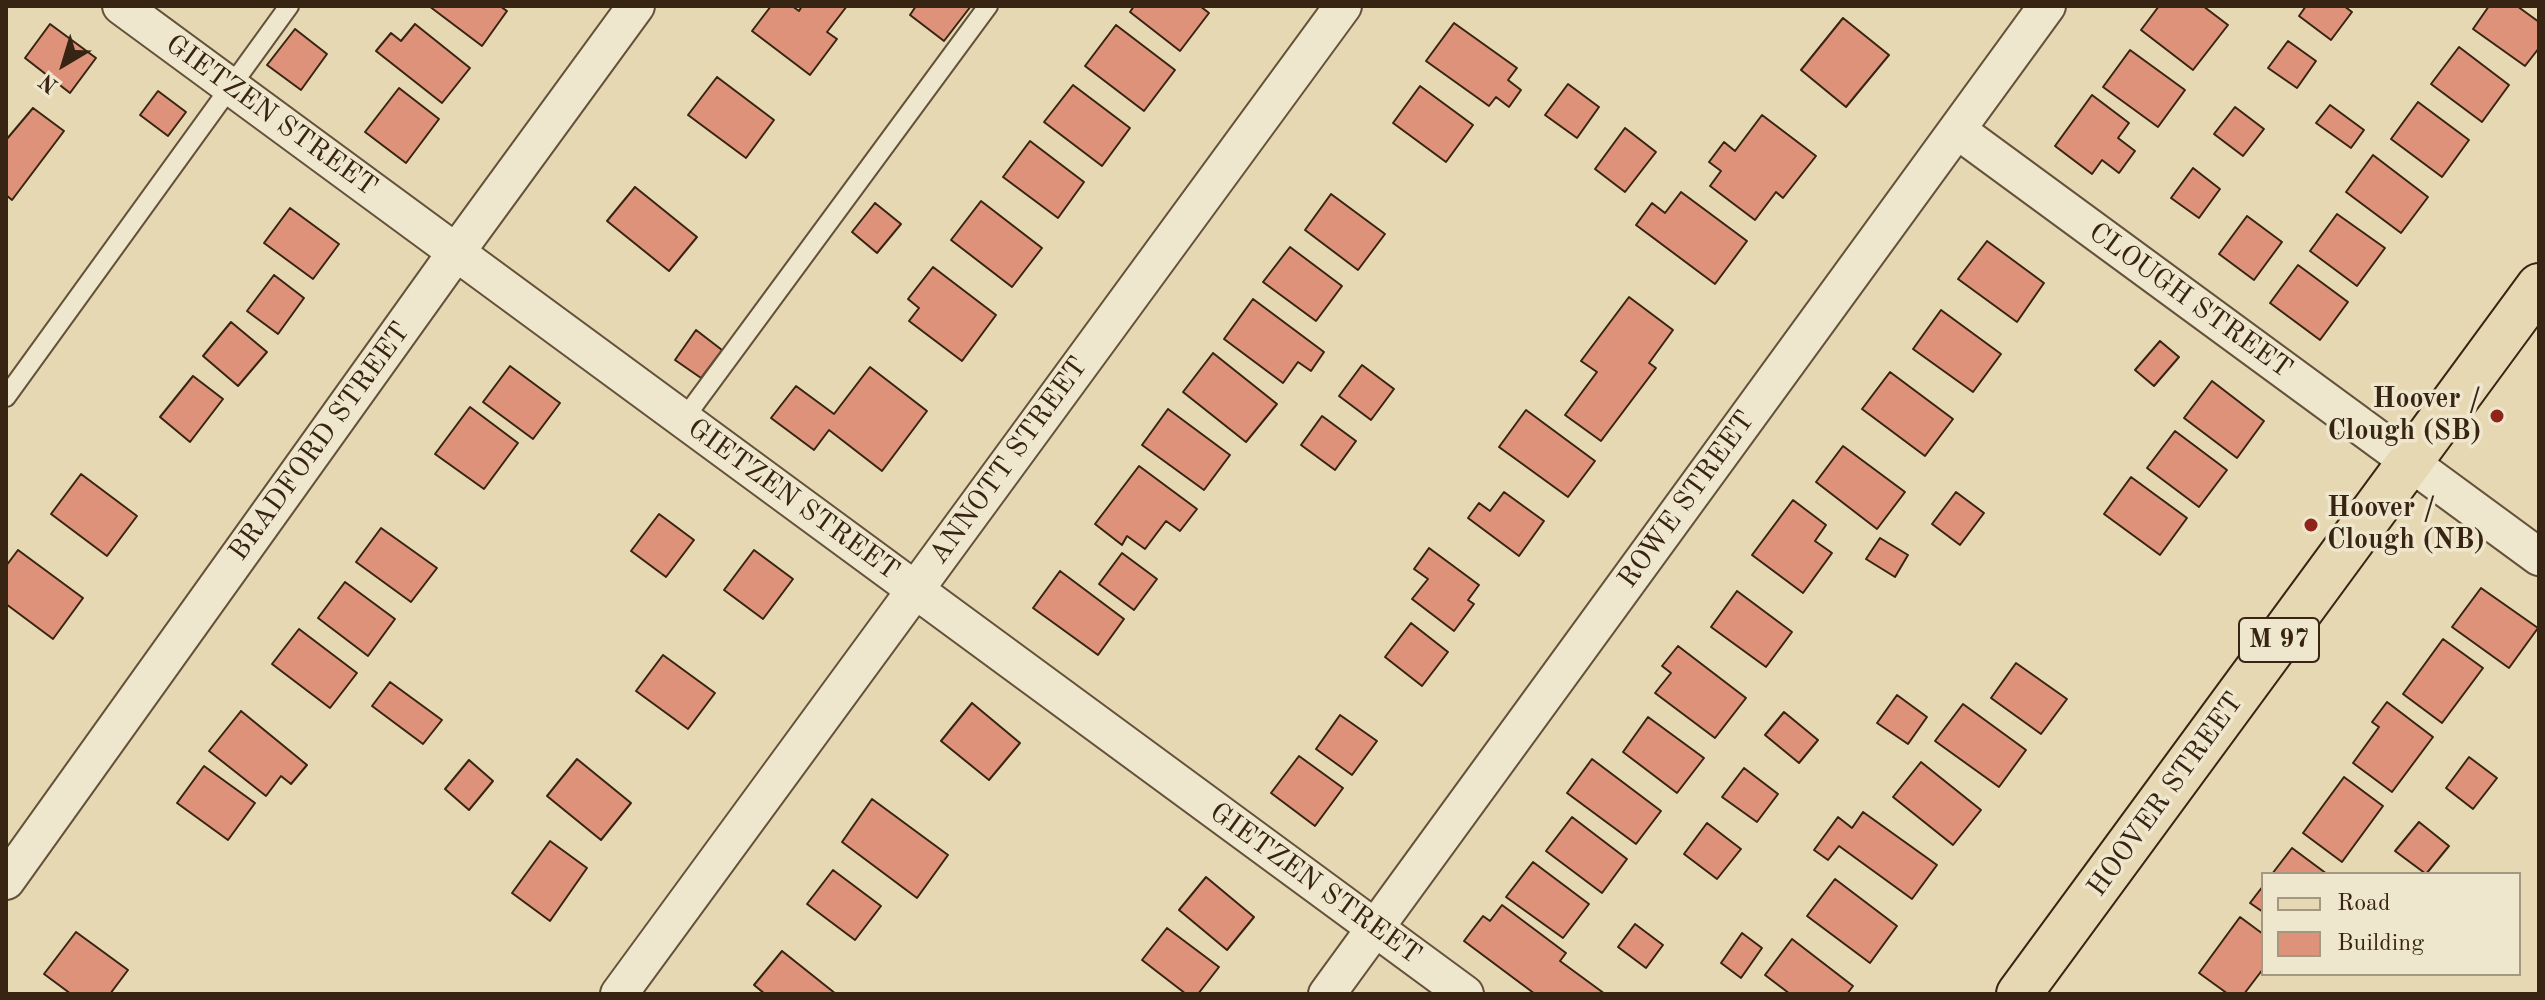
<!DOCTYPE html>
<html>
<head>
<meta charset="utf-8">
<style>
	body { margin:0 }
	#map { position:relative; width:2545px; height:1000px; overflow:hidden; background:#e7d8b4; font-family:"Old Standard TT",serif }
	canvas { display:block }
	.frame { position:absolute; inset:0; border:8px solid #372412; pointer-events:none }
	.legend { position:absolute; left:2261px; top:872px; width:260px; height:104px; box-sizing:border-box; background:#efe6ce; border:2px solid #a59883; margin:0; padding:10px 14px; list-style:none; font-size:24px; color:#372412 }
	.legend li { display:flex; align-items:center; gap:16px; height:40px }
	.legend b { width:40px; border:2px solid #a59883 }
	.north { position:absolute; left:24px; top:24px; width:80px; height:80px; -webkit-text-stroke:6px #efe6ce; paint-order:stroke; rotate:218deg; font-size:22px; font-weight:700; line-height:32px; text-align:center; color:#372412 }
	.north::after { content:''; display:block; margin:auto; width:28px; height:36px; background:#372412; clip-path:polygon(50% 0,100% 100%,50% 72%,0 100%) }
</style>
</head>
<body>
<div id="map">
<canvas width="2545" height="1000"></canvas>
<div class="frame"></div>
<ul class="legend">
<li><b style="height:10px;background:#e7d8b4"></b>Road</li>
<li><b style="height:22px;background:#dd9279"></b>Building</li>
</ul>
<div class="north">N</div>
</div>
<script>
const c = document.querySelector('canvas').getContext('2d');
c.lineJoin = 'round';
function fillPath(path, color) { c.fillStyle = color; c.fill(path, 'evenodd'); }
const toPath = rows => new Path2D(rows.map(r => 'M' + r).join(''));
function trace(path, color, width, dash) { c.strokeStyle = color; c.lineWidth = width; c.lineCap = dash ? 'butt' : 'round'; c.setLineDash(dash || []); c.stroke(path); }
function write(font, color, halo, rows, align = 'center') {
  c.font = font + ' "Old Standard TT",serif'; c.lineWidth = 7; c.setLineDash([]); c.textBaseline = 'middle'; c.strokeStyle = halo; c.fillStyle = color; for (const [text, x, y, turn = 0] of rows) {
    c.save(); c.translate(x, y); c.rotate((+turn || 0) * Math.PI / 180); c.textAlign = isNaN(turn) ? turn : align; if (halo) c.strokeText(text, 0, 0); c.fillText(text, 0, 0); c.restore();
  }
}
const building = toPath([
	[429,6,500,6,507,11,482,46,429,6],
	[771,6,792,6,799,11,802,6,847,6,827,32,837,39,810,75,752,31,771,6],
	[916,6,971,6,944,41,910,15,916,6],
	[1134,6,1200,6,1209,13,1180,51,1130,12,1134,6],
	[2159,6,2203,6,2228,25,2193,70,2141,30,2159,6],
	[2306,6,2344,6,2352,12,2331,40,2299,16,2306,6],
	[2489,6,2517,6,2539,22,2539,48,2525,66,2473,29,2489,6],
	[1843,18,1889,55,1846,107,1801,70,1843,18],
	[1454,23,1517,68,1508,80,1521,90,1509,107,1496,97,1489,106,1426,61,1454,23],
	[50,24,96,58,70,93,25,58,50,24],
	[415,24,470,68,442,103,376,51,391,33,401,41,415,24],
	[1116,25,1175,70,1144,111,1085,66,1116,25],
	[295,29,327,54,301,90,267,65,295,29],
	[2288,41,2316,61,2297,88,2268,68,2288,41],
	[2459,47,2509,85,2482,122,2431,84,2459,47],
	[2130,50,2185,90,2158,127,2103,87,2130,50],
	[717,77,774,120,746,158,688,115,717,77],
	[1568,84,1599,107,1577,138,1545,115,1568,84],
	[1073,85,1130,128,1102,166,1044,122,1073,85],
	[1420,86,1473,125,1446,162,1393,123,1420,86],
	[399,88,439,119,406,163,365,132,399,88],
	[158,91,186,112,168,136,140,115,158,91],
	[2092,95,2129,123,2118,138,2135,151,2119,173,2102,160,2092,174,2055,146,2092,95],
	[2418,102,2469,140,2442,177,2391,139,2418,102],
	[2330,105,2364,130,2351,148,2316,123,2330,105],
	[2235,107,2264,129,2243,156,2214,134,2235,107],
	[33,108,64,131,12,200,6,195,6,140,33,108],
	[1762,115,1816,156,1783,198,1776,192,1755,220,1710,186,1721,171,1709,162,1724,142,1735,151,1762,115],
	[1625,128,1656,152,1625,192,1595,169,1625,128],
	[1030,141,1084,182,1058,218,1003,177,1030,141],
	[2373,155,2428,197,2401,233,2346,192,2373,155],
	[2193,168,2220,189,2199,218,2171,198,2193,168],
	[635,187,697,237,669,271,607,221,635,187],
	[1681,192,1747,241,1715,284,1636,225,1652,203,1665,213,1681,192],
	[1331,194,1385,234,1358,270,1305,230,1331,194],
	[981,201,1042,248,1012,287,951,240,981,201],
	[875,203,901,224,877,253,852,232,875,203],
	[290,208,339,244,313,279,264,243,290,208],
	[2337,214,2385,248,2357,286,2310,251,2337,214],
	[2247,216,2282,242,2254,280,2219,254,2247,216],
	[1987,241,2044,283,2017,322,1958,279,1987,241],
	[1290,247,1342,286,1316,321,1263,282,1290,247],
	[2298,265,2348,302,2320,340,2270,303,2298,265],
	[933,267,996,315,962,361,909,321,919,308,908,299,933,267],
	[274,275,304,298,278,334,247,311,274,275],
	[1629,297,1673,330,1649,363,1656,368,1601,441,1565,415,1597,372,1581,361,1629,297],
	[1253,299,1324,352,1311,371,1298,362,1283,383,1224,339,1253,299],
	[1941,310,2001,354,1973,392,1913,349,1941,310],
	[231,322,267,352,238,386,203,356,231,322],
	[696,330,722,350,701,378,675,360,696,330],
	[2160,341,2179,357,2154,386,2135,370,2160,341],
	[1213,353,1277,404,1246,442,1183,392,1213,353],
	[1362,365,1394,389,1371,420,1339,396,1362,365],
	[510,366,560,403,533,439,483,402,510,366],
	[870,367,927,411,882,471,829,430,814,450,771,418,796,386,834,414,870,367],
	[1890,372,1953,419,1925,456,1862,409,1890,372],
	[193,376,223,399,190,442,160,417,193,376],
	[2212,381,2264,421,2237,458,2184,418,2212,381],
	[470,407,518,443,484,489,435,454,470,407],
	[1168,409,1230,455,1204,490,1142,445,1168,409],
	[1526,410,1595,461,1568,497,1499,447,1526,410],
	[1322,416,1356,441,1335,470,1301,445,1322,416],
	[2175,431,2227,470,2199,507,2147,468,2175,431],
	[1843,446,1905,492,1877,529,1816,482,1843,446],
	[1139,466,1197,509,1180,531,1166,521,1145,549,1127,536,1122,545,1095,524,1139,466],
	[81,474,137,516,107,556,51,514,81,474],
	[2131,477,2187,518,2160,555,2104,514,2131,477],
	[1504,492,1544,521,1519,556,1468,518,1479,503,1490,511,1504,492],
	[1956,492,1984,513,1960,545,1932,524,1956,492],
	[1793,500,1826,525,1815,541,1832,553,1803,593,1752,555,1793,500],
	[659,514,694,540,666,577,631,551,659,514],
	[381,528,437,568,411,602,356,562,381,528],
	[1880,538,1908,555,1895,577,1866,559,1880,538],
	[1429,548,1479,585,1468,600,1474,604,1454,631,1412,599,1428,579,1414,569,1429,548],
	[18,550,83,598,53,639,6,604,6,566,18,550],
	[754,550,793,579,763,619,724,590,754,550],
	[1122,553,1157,579,1134,610,1099,584,1122,553],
	[1060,571,1124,619,1098,655,1033,608,1060,571],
	[345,582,395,619,368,656,318,618,345,582],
	[2481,588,2538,628,2509,668,2452,627,2481,588],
	[1737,591,1792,632,1766,667,1711,627,1737,591],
	[1411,623,1448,652,1422,686,1385,657,1411,623],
	[299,629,357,673,330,708,272,664,299,629],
	[2443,639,2483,668,2442,723,2403,694,2443,639],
	[1678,646,1746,698,1715,738,1655,693,1671,673,1662,666,1678,646],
	[663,655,715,693,688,729,636,691,663,655],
	[2016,663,2067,699,2041,734,1991,698,2016,663],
	[390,682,442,720,423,744,372,706,390,682],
	[1897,695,1927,717,1908,744,1877,723,1897,695],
	[2387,702,2433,737,2392,792,2353,763,2379,727,2372,722,2387,702],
	[972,703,1020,743,989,780,941,741,972,703],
	[1963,704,2026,750,1999,787,1935,741,1963,704],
	[241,711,307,765,291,784,281,776,266,796,209,751,241,711],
	[1784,712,1818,740,1799,763,1765,735,1784,712],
	[1340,715,1377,741,1352,775,1316,749,1340,715],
	[1648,717,1704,758,1677,793,1623,752,1648,717],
	[1299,756,1343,788,1315,826,1271,793,1299,756],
	[2469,757,2497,778,2473,809,2446,788,2469,757],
	[577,759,631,803,601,840,547,796,577,759],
	[1592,759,1661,811,1636,844,1567,793,1592,759],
	[469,760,493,781,469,810,445,789,469,760],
	[1921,762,1981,810,1953,845,1893,797,1921,762],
	[204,766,255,803,228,840,177,803,204,766],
	[1744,768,1778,794,1757,822,1722,797,1744,768],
	[2344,777,2383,806,2342,862,2303,833,2344,777],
	[872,799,948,855,917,898,842,842,872,799],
	[1863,812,1937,865,1912,899,1839,846,1828,860,1814,850,1838,817,1852,828,1863,812],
	[1572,817,1627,859,1602,893,1546,851,1572,817],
	[2419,822,2449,846,2426,874,2395,851,2419,822],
	[1707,823,1741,849,1717,879,1684,854,1707,823],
	[550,841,587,868,550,921,512,893,550,841],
	[2292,848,2327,874,2272,874,2292,848],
	[1533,862,1589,904,1563,938,1506,897,1533,862],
	[833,870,881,906,855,940,807,904,833,870],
	[1206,877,1254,917,1227,950,1179,910,1206,877],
	[1835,879,1897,926,1870,963,1807,916,1835,879],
	[2263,886,2263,912,2250,903,2263,886],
	[1502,905,1566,953,1560,961,1605,994,1535,994,1464,941,1483,916,1490,921,1502,905],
	[2240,917,2263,934,2263,969,2244,994,2228,994,2199,973,2240,917],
	[1635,924,1663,945,1646,968,1618,947,1635,924],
	[1167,928,1219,967,1198,994,1186,994,1142,960,1167,928],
	[76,932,128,970,110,994,71,994,44,974,76,932],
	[1742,933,1762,948,1741,978,1721,963,1742,933],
	[1792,939,1853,986,1847,994,1790,994,1765,975,1792,939],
	[782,951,836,994,765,994,754,985,782,951]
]);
const lane = toPath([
	[6,397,289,6],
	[683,420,988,6]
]);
const street = toPath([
	[121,6,1465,994],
	[1957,130,2539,557],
	[6,881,457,251,636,6],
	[619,994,1343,6],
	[1327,994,2047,6]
]);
const primary = toPath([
	[2019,994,2539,286]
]);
const markers = [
	[2497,416,8,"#8f2418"],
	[2311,525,8,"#8f2418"]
];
const shields = [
	[2279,640,80]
];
const shieldNames = [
	["M 97",2279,640]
];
const streetNames = [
	["GIETZEN STREET",271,116,36],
	["CLOUGH STREET",2190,301,36],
	["BRADFORD STREET",320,442,-54],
	["ANNOTT STREET",1009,461,-54],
	["GIETZEN STREET",793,500,36],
	["ROWE STREET",1687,500,-54],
	["HOOVER STREET",2166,795,-54],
	["GIETZEN STREET",1315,884,36]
];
const poiNames = [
	["Hoover /",2481,400],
	["Clough (SB)",2481,432],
	["Hoover /",2327,509,"left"],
	["Clough (NB)",2327,541,"left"]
];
fillPath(building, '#dd9279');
trace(building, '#372412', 2);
trace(lane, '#63513a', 22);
trace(street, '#63513a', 40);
trace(primary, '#372412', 48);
trace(lane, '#efe6ce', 18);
trace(street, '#efe6ce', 36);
trace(primary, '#e7d8b4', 44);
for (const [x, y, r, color] of markers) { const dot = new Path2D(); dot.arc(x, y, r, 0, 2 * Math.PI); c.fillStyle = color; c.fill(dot); trace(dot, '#efe6ce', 3); }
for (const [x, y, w] of shields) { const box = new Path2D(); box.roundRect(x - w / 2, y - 22, w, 44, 6); c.fillStyle = '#efe6ce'; c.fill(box); trace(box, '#372412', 2); }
write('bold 26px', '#372412', null, shieldNames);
write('28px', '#372412', '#efe6ce', streetNames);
write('bold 28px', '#372412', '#efe6ce', poiNames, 'right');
</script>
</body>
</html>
